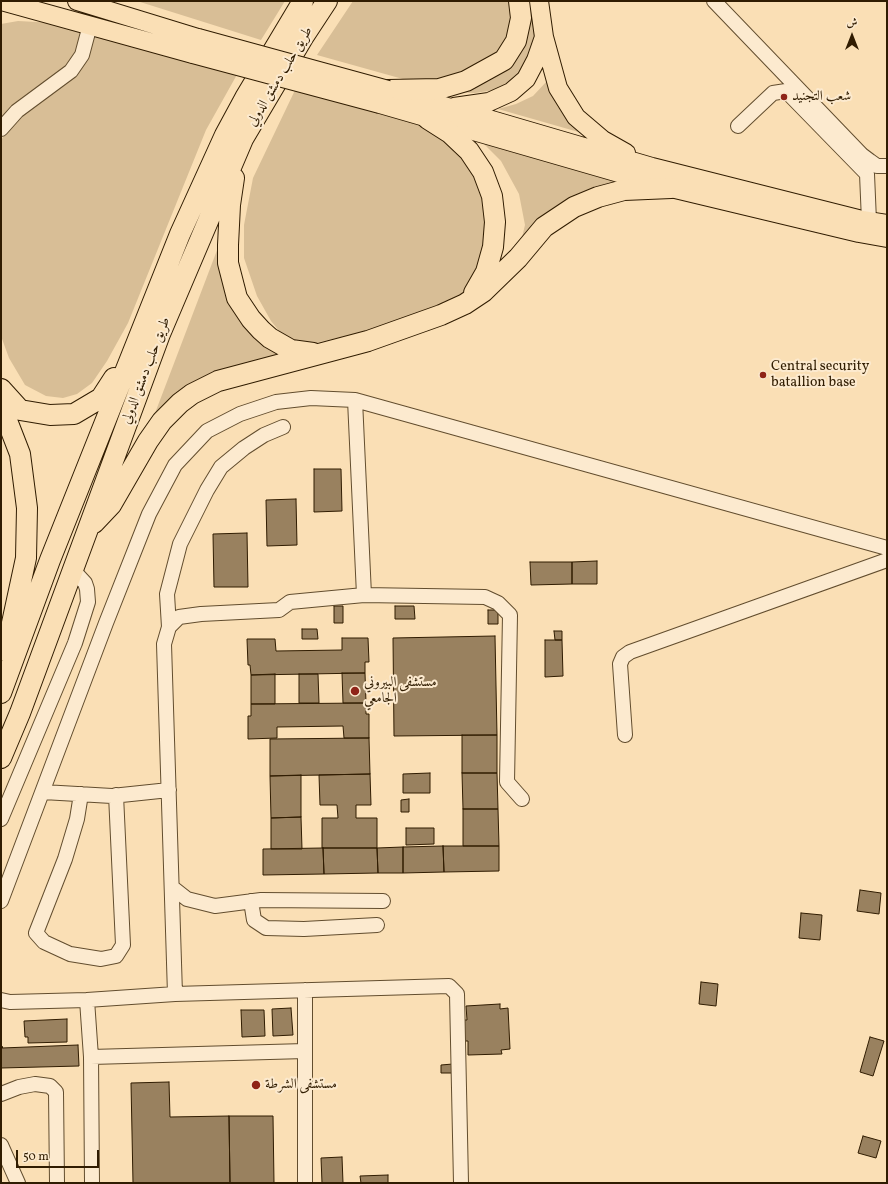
<!DOCTYPE html>
<html>
<head>
<meta charset="utf-8">
<style>
	body { margin:0 }
	#map { position:relative; width:888px; height:1184px; overflow:hidden; background:#fadfb5; font-family:Vollkorn,Amiri,serif }
	canvas { display:block }
	.frame { position:absolute; inset:0; border:2px solid #301c01; pointer-events:none }
	.north { position:absolute; left:832px; top:16px; width:40px; height:40px; -webkit-text-stroke:3px #fceacf; paint-order:stroke; rotate:0deg; font-size:11px; font-weight:700; line-height:16px; text-align:center; color:#301c01 }
	.north::after { content:''; display:block; margin:auto; width:14px; height:18px; background:#301c01; clip-path:polygon(50% 0,100% 100%,50% 72%,0 100%) }
	.scale { position:absolute; left:16px; top:1150px; width:83px; height:18px; box-sizing:border-box; border:2px solid #301c01; border-top:0; padding-left:5px; font-size:12px; line-height:14px; white-space:nowrap; color:#301c01; -webkit-text-stroke:3px #fceacf; paint-order:stroke }
</style>
</head>
<body>
<div id="map">
<canvas width="888" height="1184"></canvas>
<div class="frame"></div>
<div class="north">ش</div>
<div class="scale">50 m</div>
</div>
<script>
const c = document.querySelector('canvas').getContext('2d');
c.lineJoin = 'round';
function fillPath(path, color) { c.fillStyle = color; c.fill(path, 'evenodd'); }
const toPath = rows => new Path2D(rows.map(r => 'M' + r).join(''));
function trace(path, color, width, dash) { c.strokeStyle = color; c.lineWidth = width; c.lineCap = dash ? 'butt' : 'round'; c.setLineDash(dash || []); c.stroke(path); }
function write(font, color, halo, rows, align = 'center') {
  c.font = font + ' Vollkorn,Amiri,serif'; c.lineWidth = 4; c.setLineDash([]); c.textBaseline = 'middle'; c.strokeStyle = halo; c.fillStyle = color; for (const [text, x, y, turn = 0] of rows) {
    c.save(); c.translate(x, y); c.rotate((+turn || 0) * Math.PI / 180); c.textAlign = isNaN(turn) ? turn : align; if (halo) c.strokeText(text, 0, 0); c.fillText(text, 0, 0); c.restore();
  }
}
const green = toPath([
	[137,1,285,1,261,40],
	[353,1,512,1,514,17,508,39,498,54,480,67,438,82,410,81,317,55],
	[528,1,539,1,542,55,500,89,475,93,446,92,511,64,525,45,531,19],
	[18,21,55,23,82,30,75,52,66,66,13,106,1,118,1,24],
	[94,33,239,71,206,130,128,323,107,361,92,383,77,394,63,398,46,396,25,385,9,358,1,336,1,140,10,127,22,116,75,75],
	[547,81,563,85,603,139,498,109,516,104,533,96],
	[297,86,426,123,460,146,501,225,462,301,377,329,315,343,295,341,280,332,271,321,257,296,244,258,244,225,253,178],
	[479,139,636,183,599,191,517,258,525,225,519,194,501,161],
	[227,224,227,261,270,344,280,358,219,374,141,450]
]);
const building = toPath([
	[314,469,341,469,342,511,314,512,314,469],
	[296,499,297,545,267,546,266,500,296,499],
	[247,533,248,587,214,587,213,534,247,533],
	[597,561,597,584,572,584,572,562,597,561],
	[530,562,572,562,572,584,531,585,530,562],
	[334,606,343,606,343,623,334,623,334,606],
	[395,606,414,606,415,619,395,619,395,606],
	[488,610,498,610,498,624,488,624,488,610],
	[302,629,317,629,318,639,302,639,302,629],
	[554,631,562,631,562,640,555,640,554,631],
	[495,636,497,735,394,736,393,638,495,636],
	[342,638,368,638,369,662,365,662,365,673,251,675,250,665,248,665,247,639,275,639,276,651,342,650,342,638],
	[545,640,562,640,563,676,545,677,545,640],
	[342,673,365,673,366,703,343,703,342,673],
	[275,674,275,704,251,704,251,675,275,674],
	[299,674,318,674,319,703,299,703,299,674],
	[366,703,366,714,369,714,369,738,344,738,343,726,277,727,277,738,248,739,248,716,251,716,251,704,366,703],
	[462,735,497,735,497,773,462,773,462,735],
	[369,738,370,774,270,776,270,739,369,738],
	[430,773,430,793,403,793,403,774,430,773],
	[462,773,497,773,498,809,463,809,462,773],
	[370,774,371,805,356,805,356,818,377,818,377,848,322,848,322,818,338,818,337,805,320,805,319,775,370,774],
	[301,775,301,817,271,818,270,776,301,775],
	[409,799,409,812,401,812,401,800,409,799],
	[463,809,498,809,499,846,463,846,463,809],
	[301,817,302,849,271,849,271,818,301,817],
	[406,828,434,828,434,844,406,845,406,828],
	[443,846,444,872,403,873,403,847,443,846],
	[443,846,499,846,499,871,444,872,443,846],
	[403,847,403,873,378,873,377,848,403,847],
	[323,848,324,874,263,875,263,849,323,848],
	[323,848,377,848,378,873,324,874,323,848],
	[860,890,881,893,879,914,857,911,860,890],
	[801,913,822,915,820,940,799,938,801,913],
	[701,982,718,984,716,1006,699,1004,701,982],
	[500,1004,500,1009,508,1008,510,1049,501,1050,502,1054,468,1055,468,1041,464,1041,464,1020,467,1020,466,1006,500,1004],
	[291,1008,293,1035,273,1036,272,1009,291,1008],
	[241,1010,264,1010,265,1036,242,1037,241,1010],
	[67,1019,67,1042,28,1043,28,1037,25,1037,24,1021,67,1019],
	[870,1037,884,1041,873,1076,860,1072,870,1037],
	[78,1045,79,1066,1,1068,1,1046,3,1047,2,1048,78,1045],
	[453,1064,453,1073,441,1073,441,1065,453,1064],
	[169,1082,170,1117,229,1116,230,1183,133,1183,131,1083,169,1082],
	[229,1116,273,1116,274,1183,230,1183,229,1116],
	[863,1136,881,1141,876,1158,858,1153,863,1136],
	[342,1157,343,1183,322,1183,321,1158,342,1157],
	[388,1175,388,1183,361,1183,360,1176,388,1175]
]);
const minor = toPath([
	[714,1,862,155,870,161,877,166,887,166],
	[738,126,773,93,786,91,867,174,869,221],
	[1,129,17,111,71,71,82,55,90,25],
	[355,400,364,595],
	[169,627,167,594,180,544,207,490,221,467,244,448,264,435,283,427],
	[625,735,620,664,623,657,630,652,887,560],
	[43,792,112,796,169,790],
	[81,794,77,819,65,859,36,933,44,942,70,954,101,959,116,956,123,945,116,795],
	[1,819,75,643,88,602,87,589,85,583,73,570],
	[173,888,187,899,215,906,261,900,383,901],
	[1,901,106,623,149,514,175,465,207,431,240,414,276,402,311,398,355,400,887,548],
	[251,901,254,920,266,928,304,929,377,925],
	[175,994,164,644,169,627,179,617,201,614,279,610,290,602,364,595,485,597,498,603,510,615,507,782,522,799],
	[1,1000,10,1002,87,1000,175,994,449,986,457,994,461,1183],
	[87,1000,91,1057,92,1183],
	[91,1057,305,1051],
	[1,1094,19,1087,35,1084,50,1086,56,1092,57,1183],
	[1,1145,18,1183],
	[305,1183,305,990]
]);
const major = toPath([
	[1,1,193,54],
	[77,1,198,38],
	[539,1,544,37,558,88,576,117,603,140,626,153],
	[396,92,652,167,862,220,887,224],
	[380,104,671,188,859,233,887,238],
	[454,107,489,102,511,92,526,79,536,60,544,37]
]);
const highway = toPath([
	[388,90,439,89,466,81,504,60,516,41,521,18,519,1],
	[428,119,450,133,469,151,483,172,492,196,495,222,493,247,486,272,474,293],
	[234,178,230,205,228,245,228,263,237,298,251,319,261,330,270,338,291,350,313,353],
	[1,389,20,410,50,415,74,414,101,398,114,378],
	[1,405,20,454,27,508,26,558,6,651],
	[94,523,111,505,148,441,162,421,180,403,192,394,218,381,368,341,441,315,465,304,483,292,518,258,544,227,574,207,598,197,624,190,671,188],
	[1,693,50,560,180,234,225,135,245,98,303,1],
	[1,758,20,713,160,334,243,139,304,36,327,1]
]);
const majorBridge = toPath([
	[198,38,388,90],
	[193,54,380,104]
]);
const markers = [
	[784,97,4,"#8f2418"],
	[763,375,4,"#8f2418"],
	[355,691,5,"#8f2418"],
	[256,1085,5,"#8f2418"]
];
const streetNames = [
	["طريق حلب دمشق الدولي",281,77,-59],
	["طريق حلب دمشق الدولي",147,371,-69]
];
const poiNames = [
	["شعب التجنيد",792,97],
	["Central security",771,367],
	["batallion base",771,383],
	["مستشفى البيروني",364,683],
	["الجامعي",364,699],
	["مستشفى الشرطة",265,1085]
];
fillPath(green, '#d8be96');
fillPath(building, '#99815f');
trace(building, '#301c01', 1);
trace(minor, '#624d2e', 16);
trace(major, '#301c01', 20);
trace(highway, '#301c01', 22);
trace(minor, '#fceacf', 14);
trace(major, '#fadfb5', 18);
trace(highway, '#fadfb5', 20);
trace(majorBridge, '#301c01', 20, []);
trace(majorBridge, '#fadfb5', 18);
for (const [x, y, r, color] of markers) { const dot = new Path2D(); dot.arc(x, y, r, 0, 2 * Math.PI); c.fillStyle = color; c.fill(dot); trace(dot, '#fceacf', 1.5); }
write('14px', '#301c01', '#fceacf', streetNames);
write('14px', '#301c01', '#fceacf', poiNames, 'left');
</script>
</body>
</html>
